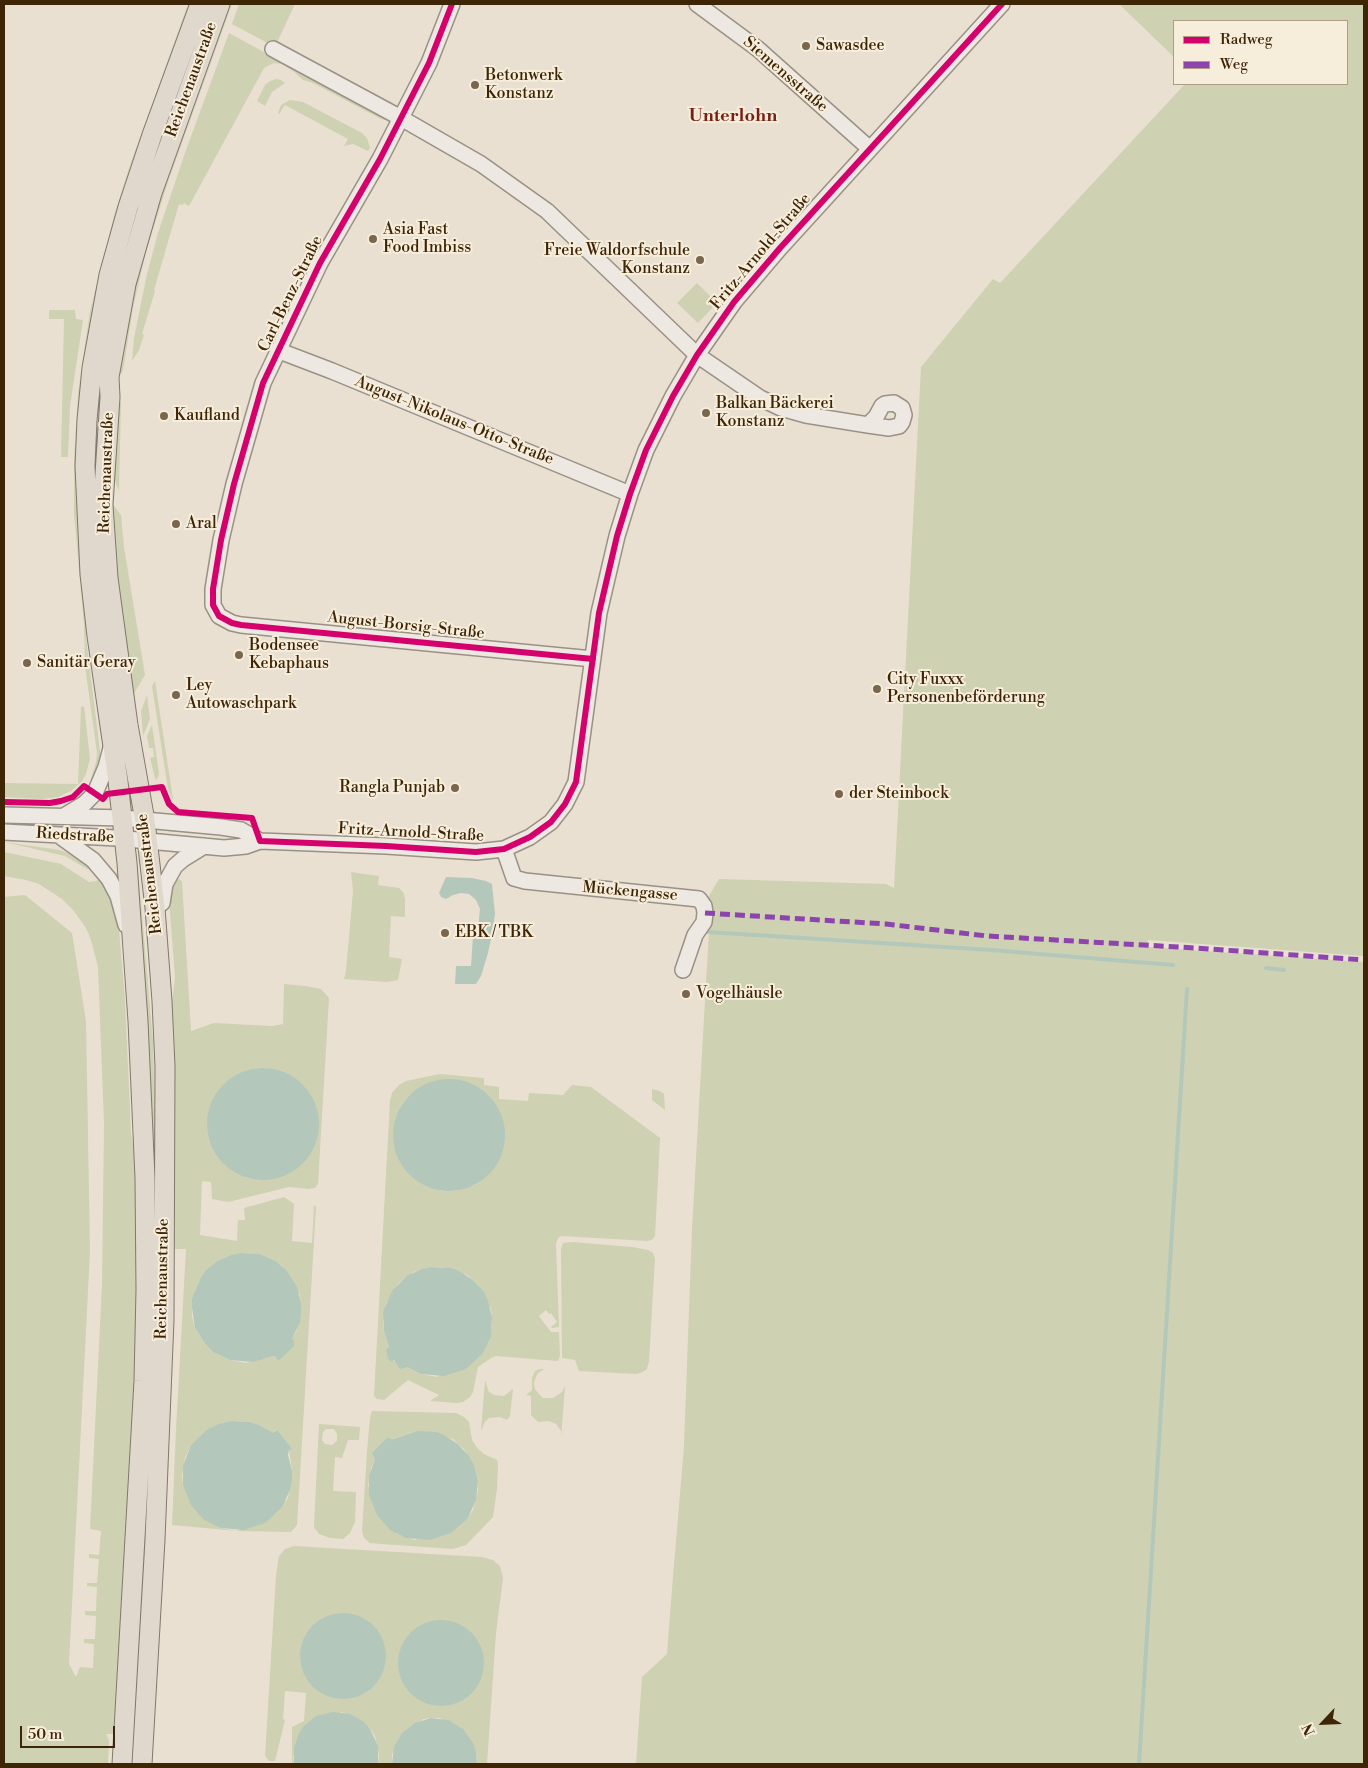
<!DOCTYPE html>
<html>
<head>
<meta charset="utf-8">
<style>
	body { margin:0 }
	#map { position:relative; width:1368px; height:1768px; overflow:hidden; background:#e9e0d1; font-family:"Libre Bodoni",serif }
	canvas { display:block }
	.frame { position:absolute; inset:0; border:5px solid #3d2506; pointer-events:none }
	.legend { position:absolute; left:1173px; top:20px; width:175px; height:65px; box-sizing:border-box; background:#f7eddb; border:1px solid #ad9d86; margin:0; padding:6px 9px; list-style:none; font-size:15px; color:#3d2506 }
	.legend li { display:flex; align-items:center; gap:10px; height:25px }
	.legend b { width:25px; border:1px solid #ad9d86 }
	.north { position:absolute; left:1298px; top:1698px; width:50px; height:50px; -webkit-text-stroke:4px #f7eddb; paint-order:stroke; rotate:245deg; font-size:14px; font-weight:700; line-height:20px; text-align:center; color:#3d2506 }
	.north::after { content:''; display:block; margin:auto; width:18px; height:22px; background:#3d2506; clip-path:polygon(50% 0,100% 100%,50% 72%,0 100%) }
	.scale { position:absolute; left:20px; top:1726px; width:95px; height:22px; box-sizing:border-box; border:2px solid #3d2506; border-top:0; padding-left:6px; font-size:15px; line-height:18px; white-space:nowrap; color:#3d2506; -webkit-text-stroke:4px #f7eddb; paint-order:stroke }
</style>
</head>
<body>
<div id="map">
<canvas width="1368" height="1768"></canvas>
<div class="frame"></div>
<ul class="legend">
<li><b style="height:6px;background:#d6006c"></b>Radweg</li>
<li><b style="height:6px;background:#8e44ad"></b>Weg</li>
</ul>
<div class="north">N</div>
<div class="scale">50 m</div>
</div>
<script>
const c = document.querySelector('canvas').getContext('2d');
c.lineJoin = 'round';
function fillPath(path, color) { c.fillStyle = color; c.fill(path, 'evenodd'); }
const toPath = rows => new Path2D(rows.map(r => 'M' + r).join(''));
function trace(path, color, width, dash) { c.strokeStyle = color; c.lineWidth = width; c.lineCap = dash ? 'butt' : 'round'; c.setLineDash(dash || []); c.stroke(path); }
function write(font, color, halo, rows, align = 'center') {
  c.font = font + ' "Libre Bodoni",serif'; c.lineWidth = 4; c.setLineDash([]); c.textBaseline = 'middle'; c.strokeStyle = halo; c.fillStyle = color; for (const [text, x, y, turn = 0] of rows) {
    c.save(); c.translate(x, y); c.rotate((+turn || 0) * Math.PI / 180); c.textAlign = isNaN(turn) ? turn : align; if (halo) c.strokeText(text, 0, 0); c.fillText(text, 0, 0); c.restore();
  }
}
const green = toPath([
	[188,4,193,4,99,287,86,638,100,751,100,762,92,786,91,779,96,762,97,753,85,666,84,625,74,513,74,459,78,393,90,311,114,216,129,168],
	[227,4,232,4,169,179,146,251,133,308,123,371,118,378,142,250],
	[239,4,295,4,275,47,232,24],
	[1119,4,1364,4,1364,956,1148,940,1147,947,1364,962,1364,1764,636,1764,642,1677,667,1654,673,1576,684,1446,692,1228,710,913,707,899,719,879,886,884,894,888,921,367,993,279,1000,283,1185,84,1347,84,1347,21,1174,21,1174,57],
	[827,940,991,950,1081,958,1080,958],
	[229,33,386,119,385,120,379,118,313,83,303,80,293,71,282,64,274,63,264,68,189,206,184,203,182,205,179,204,154,290,155,291,142,334,144,335,139,350,132,361,134,338,147,274,158,233,186,150],
	[276,79,281,80,285,83,272,92,265,106,257,101,265,85,270,81],
	[290,100,303,102,362,133,367,138,370,148,368,151,353,144,344,146,348,139,285,105,279,114,278,113,281,105],
	[697,283,717,303,698,323,677,303],
	[49,310,75,310,76,319,83,320,70,406,68,457,61,457,64,319,49,319],
	[119,401,121,402,119,492,115,480],
	[112,503,121,515,124,547,145,675,132,697,119,605],
	[155,681,173,799,172,799,168,789,152,686],
	[147,695,150,719,143,736,141,711],
	[84,706,90,759,86,774,82,781,71,791,58,797,42,799,4,797,4,783,78,784,81,707],
	[152,725,159,773,158,778,156,780,155,778,150,758,154,757,153,748,149,748,147,736],
	[4,842,60,850,77,857,93,869,87,869,65,856],
	[4,852,61,864,89,882,96,881,101,878,107,888,118,917,125,1000,131,1133,138,1176,137,1362,116,1734,106,1734,109,1740,108,1764,4,1764,4,897,25,895,72,933,86,1021,90,1251,69,1664,76,1677,80,1667,93,1668,94,1644,84,1643,84,1639,95,1639,96,1616,85,1615,85,1611,96,1611,97,1587,87,1586,87,1583,97,1583,99,1559,89,1558,89,1554,99,1555,101,1531,90,1529,102,1284,104,1123,98,967,91,940,86,928,74,911,62,899,39,884,26,880,4,876],
	[138,868,153,1041,156,1149,152,1149,134,869],
	[351,872,379,876,378,885,399,888,403,892,405,899,405,917,391,916,389,957,402,959,398,980,387,982,344,979,346,971,353,891],
	[175,877,182,881,191,1031,214,1023,272,1026,283,1024,284,984,305,986,321,989,329,998,318,1184,315,1188,309,1189,289,1187,228,1202,212,1199,211,1182,202,1181,200,1235,237,1241,238,1220,245,1220,244,1208,284,1197,294,1204,292,1241,312,1243,314,1205,316,1207,297,1525,291,1532,237,1531,172,1525,176,1429,186,1249,171,1249,171,1011,175,977,169,900],
	[257,1068,267,1068,285,1073,294,1078,305,1087,310,1095,317,1112,262,1180,247,1178,216,1154,208,1135,207,1124,210,1106,222,1086,238,1074],
	[240,1253,260,1254,276,1261,282,1266,300,1295,301,1313,296,1332,278,1360,276,1357,273,1356,246,1363,230,1360,213,1352,206,1345,195,1328,192,1317,192,1298,201,1277,206,1270,217,1261,231,1255],
	[231,1421,250,1422,259,1425,273,1434,276,1430,289,1450,292,1471,290,1490,287,1500,237,1531,221,1528,183,1485,182,1476,185,1458,191,1445,222,1423],
	[440,1074,484,1078,484,1085,499,1087,499,1099,528,1101,529,1093,563,1095,572,1085,591,1087,660,1138,655,1236,652,1240,647,1241,561,1236,558,1238,556,1244,559,1327,552,1328,551,1327,557,1322,551,1313,549,1314,546,1310,539,1316,551,1332,559,1332,560,1356,558,1361,496,1356,491,1358,478,1367,473,1392,470,1397,463,1402,456,1403,430,1401,439,1395,408,1380,384,1400,377,1399,374,1396,390,1100,392,1093,399,1085,406,1081],
	[471,1084,485,1093,496,1106,500,1115,504,1131,502,1151,477,1184,456,1191,441,1191,393,1135,396,1117,402,1104,408,1097,424,1085],
	[431,1267,441,1267,467,1275,473,1280,478,1285,491,1309,492,1317,492,1327,437,1377,421,1374,388,1358,389,1347,384,1331,383,1322,386,1304,398,1284,413,1272],
	[652,1089,660,1091,664,1094,665,1110,652,1100],
	[573,1242,632,1247,648,1250,653,1253,655,1259,649,1361,647,1369,643,1372,637,1374,579,1371,575,1360,562,1358,561,1249,563,1243],
	[540,1369,544,1369,537,1374,534,1383,535,1389,539,1394,543,1398,553,1398,562,1392,565,1386,561,1438,561,1431,556,1424,549,1421,538,1422,531,1415,531,1396,526,1395,532,1390,532,1378,535,1371],
	[485,1380,489,1392,494,1395,504,1396,513,1389,510,1416,507,1420,500,1417,489,1418,485,1422,481,1431],
	[372,1411,456,1413,464,1417,469,1422,472,1440,477,1448,484,1454,497,1460,498,1465,497,1489,493,1517,466,1545,453,1549,382,1544,370,1543,364,1538,362,1531,367,1451,370,1418],
	[417,1431,453,1439,464,1449,474,1465,478,1481,478,1491,473,1510,468,1518,415,1540,397,1534,368,1486,371,1468,375,1459,374,1455,392,1439],
	[319,1424,360,1427,359,1440,348,1440,342,1458,335,1457,333,1491,356,1492,355,1522,350,1533,343,1539,330,1538,319,1534,314,1527],
	[326,1429,334,1429,337,1434,337,1441,332,1445,325,1444,322,1440,323,1432],
	[294,1546,482,1557,493,1560,500,1566,503,1578,496,1633,487,1764,477,1764,476,1752,440,1718,431,1718,423,1719,392,1754,392,1764,378,1764,379,1755,375,1736,370,1729,357,1718,341,1712,293,1756,294,1764,292,1764,292,1727,304,1721,306,1693,285,1691,283,1719,285,1720,275,1761,269,1761,265,1756,276,1575,279,1556,285,1549]
]);
const water = toPath([
	[446,877,472,878,486,881,492,884,495,914,492,934,488,953,481,976,476,984,455,984,456,966,471,966,473,936,478,929,480,909,476,900,469,894,461,893,453,895,446,899,441,897,439,893],
	'207 1124a56 56 0 1 1 112 0a56 56 0 1 1-112 0Z',
	'393 1135a56 56 0 1 1 112 0a56 56 0 1 1-112 0Z',
	[240,1253,260,1254,276,1261,287,1271,297,1287,301,1303,301,1313,300,1322,292,1339,294,1341,294,1346,278,1361,276,1357,273,1356,253,1362,230,1360,213,1352,206,1345,195,1328,192,1308,192,1298,201,1277,206,1270,217,1261,231,1255],
	[431,1267,451,1268,459,1271,473,1280,484,1292,488,1301,492,1317,491,1336,483,1353,466,1369,444,1376,421,1374,407,1367,400,1369,394,1360,391,1362,388,1358,386,1350,389,1347,384,1331,383,1312,392,1291,408,1275,422,1269],
	[231,1421,250,1422,259,1425,273,1433,277,1430,292,1449,289,1450,288,1455,292,1471,292,1481,290,1490,282,1507,265,1523,244,1530,221,1528,204,1520,191,1505,183,1485,183,1466,191,1445,208,1429,222,1423],
	[417,1431,436,1432,444,1435,458,1444,469,1456,474,1465,478,1481,476,1500,468,1518,451,1533,430,1540,406,1538,390,1530,377,1515,369,1495,369,1476,375,1459,372,1453,387,1438,393,1439],
	'300 1656a43 43 0 1 1 86 0a43 43 0 1 1-86 0Z',
	'398 1663a43 43 0 1 1 86 0a43 43 0 1 1-86 0Z',
	[333,1712,350,1714,364,1722,370,1729,378,1746,378,1764,294,1764,294,1748,299,1733,304,1726,316,1716],
	[431,1718,448,1720,463,1729,473,1743,476,1752,477,1764,392,1764,394,1747,402,1733,415,1723]
]);
const stream = toPath([
	[708,932,991,950,1173,965],
	[1266,968,1284,970],
	[1139,1764,1187,989]
]);
const minor = toPath([
	[452,4,429,63,380,159,320,263,263,383,234,484,221,540,213,589,213,605,219,616,232,623,241,625,593,659],
	[697,4,758,49,870,149],
	[273,49,401,118,481,164,547,211,697,355,760,398,781,408,806,415,868,425,889,428,899,426,902,422,904,415,902,408,894,403,885,404,882,406,876,417,868,425],
	[277,350,332,371,630,494],
	[4,815,123,818,221,827,241,830,260,841],
	[64,816,84,804,95,793,106,767,111,748],
	[4,832,116,838,224,848,246,846,260,841,386,846,476,852,504,849,530,837,551,822,565,804,576,782,599,613,617,536,630,494,646,450,673,396,697,355,734,302,780,248,1002,4],
	[61,837,93,860,109,879,118,896,126,925],
	[504,849,514,878,525,881,699,899,704,906,705,913,704,922,695,935,683,970],
	[155,908,162,903,165,884,175,866,183,859,204,846]
]);
const major = toPath([
	[122,1764,144,1381,146,1290,145,1178,138,1021,127,863,118,781,97,636,90,574,85,466,87,420,92,368,109,275,128,207,152,135,200,4],
	[142,1764,155,1540,164,1320,165,1066,162,1001,155,908,145,821,128,725,108,578,103,505,110,397,109,377,126,284,152,193,220,4]
]);
const quiet = toPath([
	[705,913,886,924,987,936,1195,948,1364,960]
]);
const cycleway = toPath([
	[452,4,429,63,380,159,320,263,263,383,234,484,221,540,213,589,213,605,219,616,232,623,241,625,593,659],
	[4,802,50,803,61,801,73,797,84,786,103,799,107,794,162,787,169,804,178,812,252,818,260,841,386,846,476,852,504,849,530,837,551,822,565,804,576,782,599,613,617,536,630,494,646,450,673,396,697,355,734,302,780,248,1002,4]
]);
const markers = [
	[806,46,5,"#79664d"],
	[475,85,5,"#79664d"],
	[373,239,5,"#79664d"],
	[700,260,5,"#79664d"],
	[706,413,5,"#79664d"],
	[164,416,5,"#79664d"],
	[176,524,5,"#79664d"],
	[239,655,5,"#79664d"],
	[27,663,5,"#79664d"],
	[877,689,5,"#79664d"],
	[176,695,5,"#79664d"],
	[455,788,5,"#79664d"],
	[839,794,5,"#79664d"],
	[445,933,5,"#79664d"],
	[686,994,5,"#79664d"]
];
const poiNames = [
	["Sawasdee",816,46],
	["Betonwerk",485,76],
	["Konstanz",485,94],
	["Asia Fast",383,230],
	["Food Imbiss",383,248],
	["Freie Waldorfschule",690,251,"right"],
	["Konstanz",690,269,"right"],
	["Balkan Bäckerei",716,404],
	["Konstanz",716,422],
	["Kaufland",174,416],
	["Aral",186,524],
	["Bodensee",249,646],
	["Kebaphaus",249,664],
	["Sanitär Geray",37,663],
	["City Fuxxx",887,680],
	["Personenbeförderung",887,698],
	["Ley",186,686],
	["Autowaschpark",186,704],
	["Rangla Punjab",445,788,"right"],
	["der Steinbock",849,794],
	["EBK / TBK",455,933],
	["Vogelhäusle",696,994]
];
const streetNames = [
	["Siemensstraße",785,75,41],
	["Reichenaustraße",192,80,-70],
	["Fritz-Arnold-Straße",761,252,-50],
	["Carl-Benz-Straße",291,294,-64],
	["August-Nikolaus-Otto-Straße",454,421,22],
	["Reichenaustraße",107,473,-88],
	["August-Borsig-Straße",406,626,6],
	["Fritz-Arnold-Straße",411,833,3],
	["Riedstraße",75,836,3],
	["Reichenaustraße",150,874,-97],
	["Mückengasse",630,892,5],
	["Reichenaustraße",163,1279,-89]
];
const neighbourhoodNames = [
	["Unterlohn",733,117]
];
fillPath(green, '#ced1b2');
fillPath(water, '#b3c8bb');
trace(stream, '#b3c8bb', 4);
trace(minor, '#9a9185', 18);
trace(major, '#80786b', 21);
trace(minor, '#ede8e1', 15);
trace(major, '#e0d8cc', 19);
trace(quiet, '#8e44ad', 5, [10, 5]);
trace(cycleway, '#d6006c', 6);
for (const [x, y, r, color] of markers) { const dot = new Path2D(); dot.arc(x, y, r, 0, 2 * Math.PI); c.fillStyle = color; c.fill(dot); trace(dot, '#f7eddb', 2); }
write('16px', '#3d2506', '#f7eddb', poiNames, 'left');
write('16px', '#3d2506', '#f7eddb', streetNames);
write('bold 18px', '#7a1f14', '#f7eddb', neighbourhoodNames);
</script>
</body>
</html>
